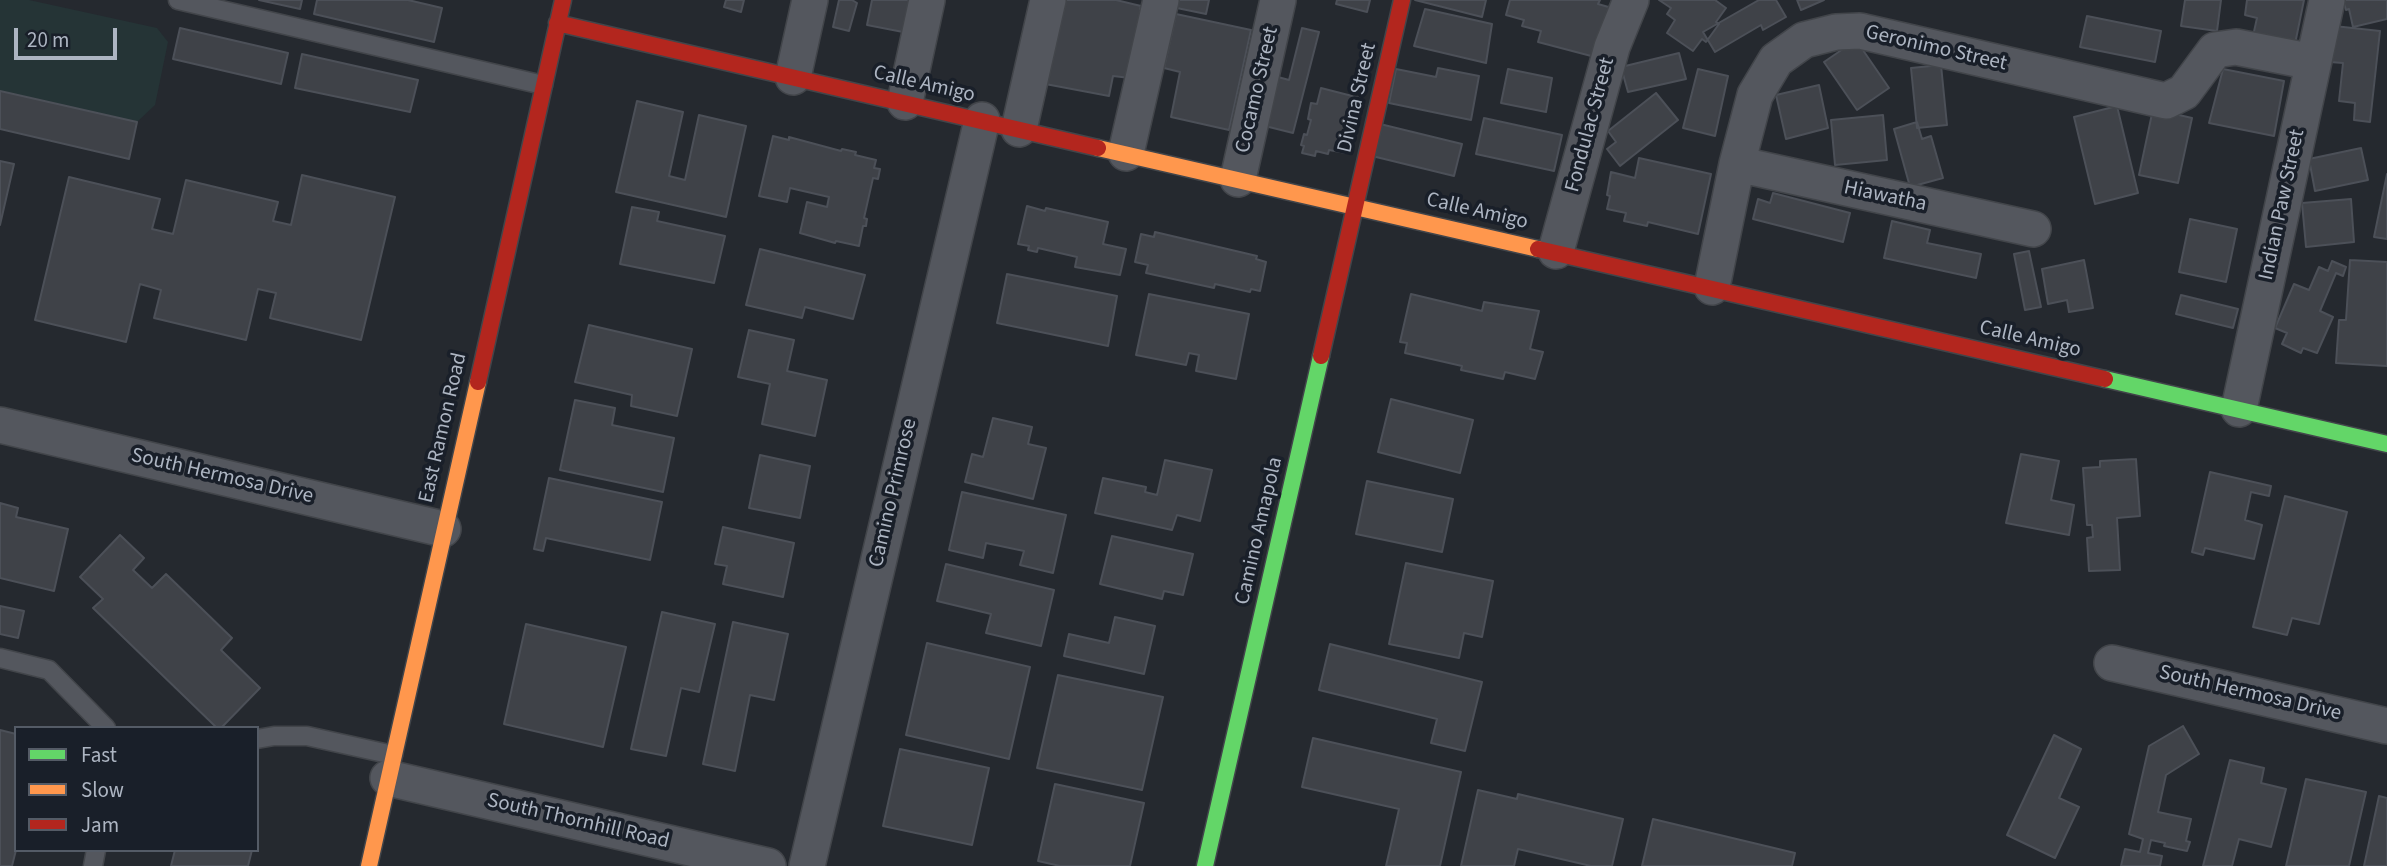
<!DOCTYPE html>
<html>
<head>
<meta charset="utf-8">
<style>
	body { margin:0 }
	#map { position:relative; width:2387px; height:866px; overflow:hidden; background:#25292f; font-family:"Source Sans 3",sans-serif }
	canvas { display:block }
	.legend { position:absolute; left:14px; top:726px; width:245px; height:126px; box-sizing:border-box; background:#191f29; border:2px solid #545b66; margin:0; padding:9px 12px; list-style:none; font-size:21px; color:#adb5c2 }
	.legend li { display:flex; align-items:center; gap:14px; height:35px }
	.legend b { width:35px; border:2px solid #545b66 }
	.scale { position:absolute; left:14px; top:28px; width:103px; height:32px; box-sizing:border-box; border:4px solid #adb5c2; border-top:0; padding-left:9px; font-size:21px; line-height:24px; white-space:nowrap; color:#adb5c2; -webkit-text-stroke:5px #191f29; paint-order:stroke }
</style>
</head>
<body>
<div id="map">
<canvas width="2387" height="866"></canvas>
<ul class="legend">
<li><b style="height:9px;background:#63d668"></b>Fast</li>
<li><b style="height:9px;background:#ff974d"></b>Slow</li>
<li><b style="height:9px;background:#b3261e"></b>Jam</li>
</ul>
<div class="scale">20 m</div>
</div>
<script>
const c = document.querySelector('canvas').getContext('2d');
c.lineJoin = 'round';
function fillPath(path, color) { c.fillStyle = color; c.fill(path, 'evenodd'); }
const toPath = rows => new Path2D(rows.map(r => 'M' + r).join(''));
function trace(path, color, width, dash) { c.strokeStyle = color; c.lineWidth = width; c.lineCap = dash ? 'butt' : 'round'; c.setLineDash(dash || []); c.stroke(path); }
function write(font, color, halo, rows, align = 'center') {
  c.font = font + ' "Source Sans 3",sans-serif'; c.lineWidth = 7; c.setLineDash([]); c.textBaseline = 'middle'; c.strokeStyle = halo; c.fillStyle = color; for (const [text, x, y, turn = 0] of rows) {
    c.save(); c.translate(x, y); c.rotate((+turn || 0) * Math.PI / 180); c.textAlign = isNaN(turn) ? turn : align; if (halo) c.strokeText(text, 0, 0); c.fillText(text, 0, 0); c.restore();
  }
}
const green = toPath([
	[0,0,29,0,157,28,168,42,155,105,137,122,0,91]
]);
const building = toPath([
	[259,0,302,0,300,9,259,0],
	[317,0,408,0,442,8,434,42,314,14,317,0],
	[726,0,744,0,741,12,724,7,726,0],
	[839,0,852,0,857,3,849,31,833,27,839,0],
	[872,0,909,0,903,32,867,25,872,0],
	[1059,0,1116,0,1141,6,1140,9,1146,10,1130,78,1113,76,1109,96,1040,83,1059,0],
	[1174,0,1209,0,1206,14,1172,7,1174,0],
	[1337,0,1370,0,1367,12,1336,4,1337,0],
	[1415,0,1486,0,1482,17,1415,0],
	[1510,0,1600,0,1598,4,1612,8,1595,57,1538,42,1541,31,1522,26,1524,20,1506,15,1510,0],
	[1659,0,1715,0,1726,8,1716,22,1719,24,1706,42,1702,39,1693,51,1667,33,1675,20,1667,14,1671,8,1659,0],
	[1759,0,1776,0,1786,17,1763,30,1761,25,1715,52,1703,32,1759,0],
	[1797,0,1824,0,1801,10,1797,0],
	[2185,0,2221,0,2217,31,2181,26,2185,0],
	[2247,0,2304,0,2295,44,2253,36,2257,18,2245,15,2247,0],
	[2343,0,2387,0,2387,19,2353,27,2349,9,2346,10,2343,0],
	[1425,9,1492,24,1486,63,1414,46,1425,9],
	[1176,14,1251,30,1229,130,1171,117,1180,72,1164,68,1176,14],
	[2087,16,2161,31,2155,62,2080,47,2087,16],
	[2334,26,2380,31,2370,122,2354,120,2355,103,2339,101,2343,63,2330,62,2334,26],
	[180,28,288,53,281,84,173,59,180,28],
	[1302,28,1319,32,1293,133,1265,126,1278,77,1289,80,1302,28],
	[1856,40,1889,88,1857,110,1824,62,1856,40],
	[1679,53,1686,79,1628,92,1621,67,1679,53],
	[302,54,418,80,410,112,295,88,302,54],
	[1941,65,1947,125,1917,128,1911,68,1941,65],
	[1438,68,1479,76,1471,120,1389,103,1396,69,1436,77,1438,68],
	[1508,69,1552,78,1546,112,1501,103,1508,69],
	[1698,69,1728,76,1715,136,1683,128,1698,69],
	[2223,69,2284,81,2274,136,2209,123,2223,69],
	[1819,85,1828,128,1786,139,1776,95,1819,85],
	[1321,88,1360,98,1346,153,1329,150,1328,154,1316,151,1315,156,1302,153,1304,146,1301,145,1304,134,1307,135,1311,120,1308,119,1311,103,1317,104,1321,88],
	[0,91,137,122,129,159,0,129,0,91],
	[1656,93,1678,120,1620,166,1607,149,1616,142,1608,131,1656,93],
	[637,101,683,112,669,176,685,180,699,115,746,126,726,217,616,192,637,101],
	[2117,106,2138,193,2095,204,2074,117,2117,106],
	[2153,109,2192,118,2178,183,2139,175,2153,109],
	[1883,115,1887,160,1835,165,1831,120,1883,115],
	[1484,118,1562,135,1554,171,1476,154,1484,118],
	[1917,122,1922,139,1931,136,1943,178,1910,187,1894,129,1917,122],
	[1380,124,1462,144,1454,176,1372,156,1380,124],
	[773,136,789,140,789,137,841,151,842,149,856,152,855,155,876,160,874,168,880,169,878,179,873,178,864,218,867,219,866,226,863,226,859,246,836,241,835,243,800,233,807,202,827,207,829,197,790,188,787,202,759,196,773,136],
	[2361,148,2368,180,2315,191,2309,159,2361,148],
	[1639,158,1711,174,1698,234,1648,222,1647,226,1624,221,1626,213,1607,209,1610,196,1607,195,1611,172,1635,178,1639,158],
	[0,161,14,164,0,225,0,161],
	[2387,174,2387,239,2374,237,2387,174],
	[302,175,395,197,361,340,270,318,276,293,258,289,246,340,154,318,161,290,140,284,126,342,35,320,69,177,160,199,152,229,173,234,186,180,278,202,273,221,291,225,302,175],
	[1773,193,1850,213,1843,242,1753,219,1758,199,1770,203,1773,193],
	[2351,199,2354,242,2306,247,2302,203,2351,199],
	[1027,206,1045,211,1046,208,1108,222,1103,244,1126,249,1120,275,1075,267,1077,257,1038,248,1037,252,1028,250,1029,246,1018,244,1027,206],
	[632,207,659,212,657,221,725,236,714,283,620,264,632,207],
	[2190,219,2237,229,2226,282,2179,272,2190,219],
	[1892,221,1930,230,1927,243,1981,254,1976,278,1884,258,1892,221],
	[1155,232,1257,256,1256,259,1266,262,1260,291,1251,289,1250,292,1215,284,1214,288,1146,273,1148,265,1135,262,1141,234,1154,237,1155,232],
	[760,249,865,275,853,319,805,307,802,318,746,305,760,249],
	[2029,251,2041,307,2025,310,2014,254,2029,251],
	[2084,260,2093,308,2069,312,2067,300,2048,304,2042,269,2084,260],
	[2350,260,2387,262,2387,366,2336,363,2339,320,2346,320,2350,260],
	[2332,261,2346,267,2343,276,2336,273,2320,311,2333,317,2317,353,2303,348,2301,353,2282,344,2287,333,2275,328,2294,284,2309,290,2319,267,2328,271,2332,261],
	[1007,274,1117,296,1108,346,997,323,1007,274],
	[1149,294,1249,314,1236,379,1196,371,1199,355,1189,353,1186,365,1136,355,1149,294],
	[1411,294,1482,311,1484,302,1539,311,1530,349,1543,352,1535,379,1505,372,1503,379,1461,370,1462,366,1405,353,1407,343,1400,342,1411,294],
	[2181,295,2238,309,2233,328,2176,314,2181,295],
	[589,325,692,349,677,416,631,406,632,395,575,382,589,325],
	[749,330,794,340,787,371,827,380,815,436,762,424,770,384,738,377,749,330],
	[1391,399,1473,420,1460,473,1378,452,1391,399],
	[575,400,615,408,612,425,674,438,663,492,560,470,575,400],
	[993,418,1032,427,1028,444,1046,448,1033,499,965,482,972,454,983,457,993,418],
	[2021,454,2059,461,2051,500,2074,505,2069,535,2006,523,2021,454],
	[760,455,810,466,800,518,749,508,760,455],
	[2136,459,2140,516,2117,518,2120,570,2089,571,2087,538,2093,537,2092,525,2087,525,2083,468,2100,467,2100,461,2136,459],
	[1165,460,1212,470,1200,521,1177,515,1172,530,1095,513,1103,478,1146,487,1145,492,1157,495,1165,460],
	[2210,472,2271,486,2269,496,2251,492,2245,520,2262,525,2254,559,2205,548,2203,555,2192,552,2210,472],
	[549,478,662,502,650,560,546,538,543,551,534,549,549,478],
	[1367,481,1453,499,1442,552,1356,534,1367,481],
	[962,492,1066,515,1053,573,1020,565,1024,551,986,543,983,558,949,550,962,492],
	[2285,496,2347,512,2319,624,2292,618,2287,635,2253,627,2285,496],
	[0,503,18,508,16,517,68,529,54,591,0,578,0,503],
	[723,527,794,543,783,597,723,584,727,566,715,564,723,527],
	[120,535,144,558,133,570,152,588,166,574,232,638,221,650,260,688,221,728,217,728,93,608,103,599,80,577,120,535],
	[1112,536,1193,554,1183,595,1164,591,1162,599,1100,584,1112,536],
	[1406,563,1493,581,1482,637,1464,633,1459,658,1389,644,1406,563],
	[946,564,1054,590,1041,646,986,633,991,614,937,601,946,564],
	[0,606,24,611,18,638,0,634,0,606],
	[662,612,715,624,699,692,681,688,666,756,631,749,662,612],
	[1115,617,1155,626,1144,674,1064,656,1069,634,1109,643,1115,617],
	[733,622,788,634,774,700,750,695,735,771,703,764,733,622],
	[526,624,626,647,603,747,504,724,526,624],
	[927,643,1030,667,1009,759,906,735,927,643],
	[1330,644,1482,682,1465,751,1431,743,1437,719,1319,690,1330,644],
	[1058,675,1163,697,1142,790,1037,768,1058,675],
	[2183,726,2199,754,2166,775,2158,812,2191,819,2186,841,2190,842,2187,851,2164,846,2165,843,2151,840,2148,853,2162,856,2160,866,2121,866,2125,849,2140,852,2143,839,2129,834,2149,746,2183,726],
	[0,730,16,734,16,850,12,866,0,866,0,730],
	[2054,735,2081,749,2059,798,2079,807,2055,858,2007,835,2054,735],
	[1313,738,1461,772,1440,866,1386,866,1399,809,1302,787,1313,738],
	[900,749,989,768,972,845,883,826,900,749],
	[2230,760,2264,768,2261,783,2286,789,2271,847,2239,839,2232,866,2203,866,2230,760],
	[2306,779,2366,792,2349,866,2286,866,2306,779],
	[1055,784,1144,803,1130,866,1060,866,1038,861,1055,784],
	[1478,790,1517,799,1518,794,1623,819,1612,866,1591,866,1518,849,1514,866,1461,866,1478,790],
	[2379,796,2387,798,2387,866,2364,866,2379,796],
	[1653,819,1795,853,1792,866,1642,866,1653,819],
	[175,850,252,850,248,866,171,866,175,850]
]);
const lane = toPath([
	[178,0,543,85],
	[0,658,49,670,106,728],
	[257,739,274,736,307,736,393,755],
	[93,866,96,850]
]);
const street = toPath([
	[793,77,810,0],
	[905,102,927,0],
	[1019,129,1048,0],
	[1126,153,1161,0],
	[1737,164,2033,229],
	[1238,179,1278,0],
	[1556,251,1612,47,1631,0],
	[1712,287,1737,164,1755,95,1776,60,1804,40,1836,32,1860,31,2166,101,2184,92,2215,50,2236,47,2313,62],
	[2239,409,2327,0],
	[0,425,443,529],
	[2112,663,2387,726],
	[388,778,768,866],
	[807,866,982,120]
]);
const fast = toPath([
	[2105,379,2387,444],
	[1205,866,1321,356]
]);
const slow = toPath([
	[1098,148,1538,249],
	[369,866,478,382]
]);
const jam = toPath([
	[557,23,1098,148],
	[1538,249,2105,379],
	[1321,356,1402,0],
	[478,382,563,0]
]);
const streetNames = [
	["Geronimo Street",1936,49,13],
	["Calle Amigo",924,85,13],
	["Cocamo Street",1258,90,-77],
	["Divina Street",1358,98,-77],
	["Fondulac Street",1591,125,-75],
	["Hiawatha",1885,197,12],
	["Indian Paw Street",2283,205,-78],
	["Calle Amigo",1477,212,13],
	["Calle Amigo",2030,340,13],
	["East Ramon Road",444,428,-77],
	["South Hermosa Drive",222,477,13],
	["Camino Primrose",894,493,-77],
	["Camino Amapola",1260,531,-77],
	["South Hermosa Drive",2250,694,13],
	["South Thornhill Road",578,822,13]
];
fillPath(green, '#253436');
fillPath(building, '#3f4248');
trace(building, '#4c5058', 2);
trace(lane, '#42454a', 21);
trace(street, '#42454a', 38);
trace(fast, '#42454a', 19);
trace(slow, '#42454a', 19);
trace(jam, '#42454a', 19);
trace(lane, '#54575e', 18);
trace(street, '#54575e', 35);
trace(fast, '#63d668', 16);
trace(slow, '#ff974d', 16);
trace(jam, '#b3261e', 16);
write('21px', '#adb5c2', '#191f29', streetNames);
</script>
</body>
</html>
